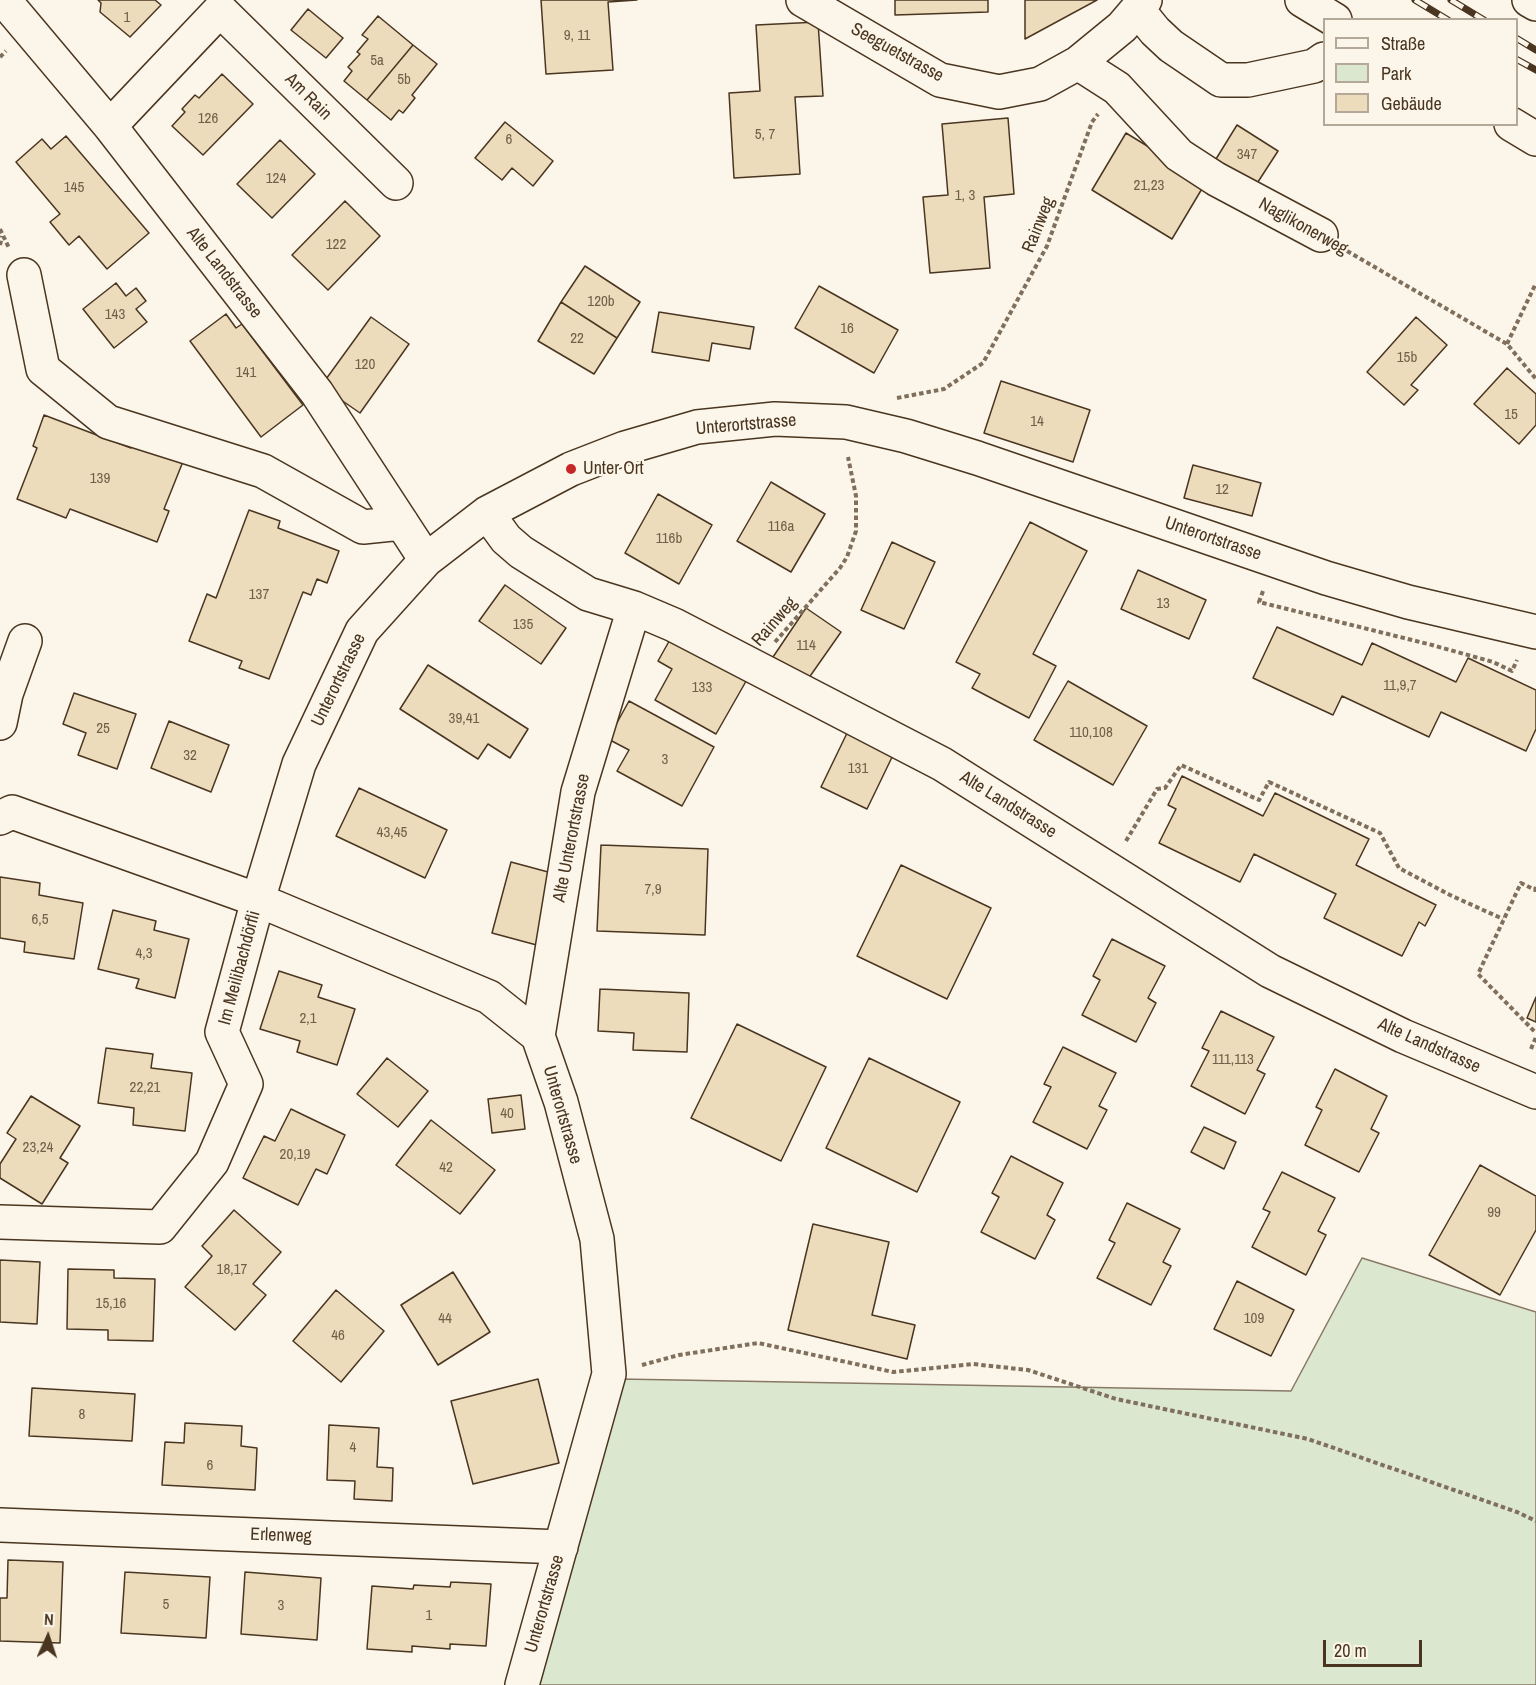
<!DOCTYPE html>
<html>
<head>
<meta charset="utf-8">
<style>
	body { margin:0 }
	#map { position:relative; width:1536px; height:1685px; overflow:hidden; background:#fbf6e9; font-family:"Archivo Narrow",sans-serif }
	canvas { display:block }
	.legend { position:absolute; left:1323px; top:18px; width:195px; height:108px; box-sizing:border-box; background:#fbf6e9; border:2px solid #b4a999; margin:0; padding:8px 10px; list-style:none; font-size:18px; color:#4a3520 }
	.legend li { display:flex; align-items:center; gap:12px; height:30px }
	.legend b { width:30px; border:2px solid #b4a999 }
	.north { position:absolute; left:18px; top:1607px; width:60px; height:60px; -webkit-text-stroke:4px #fbf6e9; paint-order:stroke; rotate:3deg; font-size:16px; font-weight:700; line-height:24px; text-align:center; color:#4a3520 }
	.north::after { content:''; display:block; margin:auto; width:21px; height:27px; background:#4a3520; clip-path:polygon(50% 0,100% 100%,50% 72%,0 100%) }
	.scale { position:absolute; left:1323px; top:1640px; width:99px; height:27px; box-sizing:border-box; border:3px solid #4a3520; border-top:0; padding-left:8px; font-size:18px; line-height:21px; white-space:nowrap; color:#4a3520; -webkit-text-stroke:4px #fbf6e9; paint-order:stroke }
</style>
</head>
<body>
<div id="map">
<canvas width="1536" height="1685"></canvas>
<ul class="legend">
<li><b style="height:8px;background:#fbf6e9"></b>Straße</li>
<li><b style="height:16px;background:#dce7d0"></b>Park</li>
<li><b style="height:16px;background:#ecdcbc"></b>Gebäude</li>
</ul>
<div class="north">N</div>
<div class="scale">20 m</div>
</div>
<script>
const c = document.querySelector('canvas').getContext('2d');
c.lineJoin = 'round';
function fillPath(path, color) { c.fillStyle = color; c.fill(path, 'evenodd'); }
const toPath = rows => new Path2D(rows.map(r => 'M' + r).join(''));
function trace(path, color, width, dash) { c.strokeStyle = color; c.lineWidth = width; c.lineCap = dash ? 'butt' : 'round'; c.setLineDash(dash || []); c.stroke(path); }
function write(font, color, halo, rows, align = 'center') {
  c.font = font + ' "Archivo Narrow",sans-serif'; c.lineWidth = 4.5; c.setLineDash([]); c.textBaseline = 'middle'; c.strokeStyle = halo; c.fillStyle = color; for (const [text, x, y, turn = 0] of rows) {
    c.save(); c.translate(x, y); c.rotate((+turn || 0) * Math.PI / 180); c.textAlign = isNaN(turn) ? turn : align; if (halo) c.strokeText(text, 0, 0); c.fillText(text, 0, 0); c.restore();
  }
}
const green = toPath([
	[1362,1258,1536,1312,1536,1685,534,1685,620,1379,1291,1391,1362,1258]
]);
const building = toPath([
	[98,0,155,0,161,5,130,37,100,12,101,3,98,0],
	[541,0,637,0,608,2,613,70,546,74,541,0],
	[895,0,988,0,988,12,895,15,895,0],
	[1025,0,1097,0,1025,39,1025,0],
	[308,9,343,38,326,58,291,30,308,9],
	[378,16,413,45,367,100,344,81,352,71,348,67,360,54,357,52,368,39,362,35,378,16],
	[818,22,823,96,795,97,800,174,734,178,729,93,760,91,756,25,818,22],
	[413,45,437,64,412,95,415,98,403,113,399,110,391,120,367,100,413,45],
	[222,74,253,104,203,155,172,126,185,112,182,109,195,95,199,98,222,74],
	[1008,118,1014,194,984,197,990,268,930,273,923,197,948,195,942,124,1008,118],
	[505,122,553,161,533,186,512,168,502,180,475,158,505,122],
	[1237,125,1278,151,1256,185,1216,159,1237,125],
	[1126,133,1206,182,1172,239,1092,190,1126,133],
	[66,136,149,233,107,269,79,236,69,245,50,222,60,214,16,162,42,139,51,149,66,136],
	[280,140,315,174,272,218,237,184,280,140],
	[345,201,380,236,328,290,292,255,345,201],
	[585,266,640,302,617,338,561,302,585,266],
	[116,283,126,296,136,288,146,301,136,309,147,322,114,348,83,309,116,283],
	[819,286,898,330,874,373,795,328,819,286],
	[561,302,617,338,594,374,538,341,561,302],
	[659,312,754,327,750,349,712,343,709,361,652,352,659,312],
	[226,314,236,328,242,324,303,405,261,437,190,341,226,314],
	[371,317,409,344,360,413,321,386,371,317],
	[1416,317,1447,345,1411,385,1418,390,1404,405,1367,372,1416,317],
	[1507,368,1536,394,1536,425,1519,444,1474,404,1507,368],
	[1001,381,1090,410,1073,462,984,433,1001,381],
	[44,415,131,448,135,439,184,459,164,509,169,511,157,542,70,509,66,518,17,499,37,448,33,446,44,415],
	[1193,465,1261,483,1252,516,1184,498,1193,465],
	[771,482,825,514,791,572,737,541,771,482],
	[658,494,712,525,679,584,625,553,658,494],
	[249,510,280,521,278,528,339,551,327,583,317,579,311,595,303,592,269,679,239,668,242,661,189,641,207,594,216,598,249,510],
	[1030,522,1087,551,1033,654,1056,666,1029,718,972,688,980,674,956,662,1030,522],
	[892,542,935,562,904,629,861,610,892,542],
	[1138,570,1206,600,1189,639,1121,609,1138,570],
	[505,585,566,628,541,664,479,621,505,585],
	[806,608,841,632,806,682,771,660,806,608],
	[1277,627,1362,665,1372,643,1456,682,1468,658,1536,690,1536,729,1526,751,1441,712,1429,737,1342,696,1333,715,1253,678,1277,627],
	[672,636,749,676,716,734,655,700,672,669,658,661,672,636],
	[428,665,528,729,510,758,488,744,478,759,400,709,428,665],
	[1068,681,1147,726,1113,785,1034,740,1068,681],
	[74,693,136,714,117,769,78,755,86,733,63,724,74,693],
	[629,701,714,747,682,806,617,771,629,750,608,739,629,701],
	[169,721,229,745,211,792,151,768,169,721],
	[849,729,895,751,867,809,821,787,849,729],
	[1182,776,1263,816,1275,793,1369,839,1356,865,1436,905,1425,926,1419,922,1402,956,1324,918,1336,894,1254,854,1240,882,1159,843,1176,809,1168,805,1182,776],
	[359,788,447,830,425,878,336,836,359,788],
	[601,845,708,849,705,935,597,931,601,845],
	[511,862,563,876,544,947,492,933,511,862],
	[901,865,991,908,947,999,857,956,901,865],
	[0,877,40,883,39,895,83,903,74,959,24,952,25,942,0,938,0,877],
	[113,910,156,921,154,930,189,939,175,998,136,988,139,979,98,969,113,910],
	[1112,939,1165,966,1148,998,1156,1003,1136,1042,1082,1015,1100,980,1093,976,1112,939],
	[279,971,322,985,318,997,355,1009,337,1065,297,1052,300,1041,260,1029,279,971],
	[600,989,689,993,687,1052,633,1050,634,1033,598,1031,600,989],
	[1536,997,1536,1022,1527,1018,1536,997],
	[1221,1011,1274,1037,1257,1070,1265,1074,1245,1114,1191,1086,1209,1051,1202,1048,1221,1011],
	[737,1024,826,1067,781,1161,691,1118,737,1024],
	[1063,1047,1116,1073,1099,1106,1107,1110,1087,1149,1033,1122,1051,1087,1044,1084,1063,1047],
	[106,1048,153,1054,151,1068,192,1073,185,1131,133,1125,134,1108,98,1103,106,1048],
	[387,1058,428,1091,398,1127,357,1094,387,1058],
	[869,1058,960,1102,917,1192,826,1148,869,1058],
	[1335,1069,1387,1096,1371,1129,1379,1133,1359,1172,1305,1145,1322,1110,1316,1107,1335,1069],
	[521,1095,525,1129,492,1133,488,1099,521,1095],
	[31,1096,80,1126,60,1158,68,1163,42,1204,0,1178,0,1164,16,1139,7,1133,31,1096],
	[291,1109,345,1135,327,1174,316,1169,298,1205,243,1178,264,1136,275,1141,291,1109],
	[431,1120,495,1170,460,1214,396,1165,431,1120],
	[1204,1127,1236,1142,1224,1169,1191,1152,1204,1127],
	[1011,1156,1063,1183,1047,1215,1055,1220,1035,1259,981,1232,999,1197,992,1193,1011,1156],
	[1480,1165,1536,1196,1536,1230,1500,1295,1429,1255,1480,1165],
	[1282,1172,1335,1198,1318,1231,1326,1235,1306,1275,1252,1247,1270,1212,1263,1209,1282,1172],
	[1127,1203,1180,1229,1163,1262,1171,1266,1151,1305,1097,1278,1115,1243,1109,1240,1127,1203],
	[234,1210,281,1252,253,1284,266,1295,235,1330,185,1287,212,1256,202,1246,234,1210],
	[813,1224,889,1242,872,1315,915,1325,907,1359,788,1330,813,1224],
	[0,1260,40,1262,37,1324,0,1322,0,1260],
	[68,1269,114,1270,114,1278,155,1279,153,1341,108,1340,108,1330,67,1329,68,1269],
	[453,1272,490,1332,438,1365,401,1305,453,1272],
	[1237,1281,1294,1310,1271,1356,1214,1329,1237,1281],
	[336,1290,384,1331,341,1382,293,1341,336,1290],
	[538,1379,559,1463,473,1484,451,1401,538,1379],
	[32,1388,135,1394,132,1441,29,1436,32,1388],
	[185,1423,242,1426,241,1446,257,1448,255,1490,162,1485,165,1442,184,1443,185,1423],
	[329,1425,379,1428,377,1467,393,1468,392,1501,354,1499,355,1481,327,1480,329,1425],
	[8,1560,63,1562,60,1643,0,1641,0,1598,7,1598,8,1560],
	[125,1572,210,1577,206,1638,121,1633,125,1572],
	[245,1572,321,1578,317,1640,241,1634,245,1572],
	[451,1582,491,1584,486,1646,450,1644,450,1649,412,1646,412,1652,367,1649,372,1586,413,1589,414,1585,450,1587,451,1582]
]);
const path = toPath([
	[0,57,6,51],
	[0,229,9,248],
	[0,245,2,236],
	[1347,251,1507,344,1536,379],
	[1507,344,1536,283],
	[897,398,944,389,983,363,1047,246,1092,122,1098,114],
	[1263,591,1259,602,1432,645,1493,662,1512,671,1517,660],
	[775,642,840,568,847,557,856,531,856,496,848,457],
	[1126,841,1157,789,1165,788,1181,765,1259,800,1269,782,1380,833,1399,868,1450,895,1503,919],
	[1536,887,1535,890,1521,883,1478,974,1536,1033],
	[1531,1049,1536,1037],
	[642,1365,679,1355,758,1343,893,1372,973,1364,1028,1370,1116,1399,1308,1439,1517,1512,1536,1521]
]);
const minor = toPath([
	[4,0,110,126,317,393,426,560],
	[803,0,940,80,999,92,1040,84,1078,63,1122,27,1145,0],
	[1529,0,1536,4],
	[1138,10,1155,31,1171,46,1221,80,1248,80,1314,66,1324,59],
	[1078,63,1117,88,1179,155,1216,179,1321,235],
	[110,126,220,10,396,183],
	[24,275,43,369,108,422,263,471,363,527,402,523],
	[487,513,506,539,521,552,588,594,634,608,674,625,942,764,1270,971,1403,1036,1536,1092],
	[0,723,6,694,25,641],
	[0,818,12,812,258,900,222,1032,246,1084,212,1162,160,1227,0,1222],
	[538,1036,578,792,634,608],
	[0,1525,561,1547],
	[522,1685,609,1374,597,1239,561,1102,538,1036,489,997,258,900,299,764,362,631,426,560,487,513,571,469,625,448,697,427,775,419,846,422,906,436,977,458,1326,578,1408,602,1536,632]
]);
const major = toPath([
	[1302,0,1335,20],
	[1511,124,1536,139]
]);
const rail = toPath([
	[1415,0,1448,20],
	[1451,0,1484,20],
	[1516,38,1536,50],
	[1516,59,1536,70]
]);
const markers = [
	[571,469,6,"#c62828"]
];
const numberNames = [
	["1",127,18],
	["9, 11",577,36],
	["5a",377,61],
	["5b",404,80],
	["126",208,119],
	["5, 7",765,135],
	["6",509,140],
	["347",1247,155],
	["124",276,179],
	["21,23",1149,186],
	["145",74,188],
	["1, 3",965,196],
	["122",336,245],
	["120b",601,302],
	["143",115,315],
	["16",847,329],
	["22",577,339],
	["15b",1407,358],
	["120",365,365],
	["141",246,373],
	["15",1511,415],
	["14",1037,422],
	["139",100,479],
	["12",1222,490],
	["116a",781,527],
	["116b",669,539],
	["137",259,595],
	["13",1163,604],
	["135",523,625],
	["114",806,646],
	["11,9,7",1400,686],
	["133",702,688],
	["39,41",464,719],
	["25",103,729],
	["110,108",1091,733],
	["32",190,756],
	["3",665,760],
	["131",858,769],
	["43,45",392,833],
	["7,9",653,890],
	["6,5",40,920],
	["4,3",144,954],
	["2,1",308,1019],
	["111,113",1233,1060],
	["22,21",145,1088],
	["40",507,1114],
	["23,24",38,1148],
	["20,19",295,1155],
	["42",446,1168],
	["99",1494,1213],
	["18,17",232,1270],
	["15,16",111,1304],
	["44",445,1319],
	["109",1254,1319],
	["46",338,1336],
	["8",82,1415],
	["4",353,1448],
	["6",210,1466],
	["5",166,1605],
	["3",281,1606],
	["1",429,1616]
];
const streetNames = [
	["Seeguetstrasse",897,53,29],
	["Am Rain",308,97,45],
	["Rainweg",1039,225,-68],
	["Naglikonerweg",1303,227,29],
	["Alte Landstrasse",224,273,52],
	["Unterortstrasse",746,425,-5],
	["Unterortstrasse",1213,539,19],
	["Rainweg",775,622,-49],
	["Unterortstrasse",339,680,-64],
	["Alte Landstrasse",1008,805,32],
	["Alte Unterortstrasse",572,838,-79],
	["Im Meilibachdörfli",240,968,-75],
	["Alte Landstrasse",1429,1046,24],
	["Unterortstrasse",562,1115,74],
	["Erlenweg",281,1536,2],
	["Unterortstrasse",545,1604,-74]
];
const poiNames = [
	["Unter Ort",583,469]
];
fillPath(green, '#dce7d0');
trace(green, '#887966', 1.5);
fillPath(building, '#ecdcbc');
trace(building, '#4a3520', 1.5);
trace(minor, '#4a3520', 36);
trace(major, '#4a3520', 36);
trace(path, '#7f6f5c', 4, [4.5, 3]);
trace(minor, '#fbf6e9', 33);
trace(major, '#fbf6e9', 33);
trace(rail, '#4a3520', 7);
trace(rail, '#fbf6e9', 4.5, [14]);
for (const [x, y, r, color] of markers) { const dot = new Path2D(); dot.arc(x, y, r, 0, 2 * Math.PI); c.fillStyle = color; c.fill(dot); trace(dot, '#fbf6e9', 2); }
write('15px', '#725f47', null, numberNames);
write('18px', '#4a3520', '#fbf6e9', streetNames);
write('18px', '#4a3520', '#fbf6e9', poiNames, 'left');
</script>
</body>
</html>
